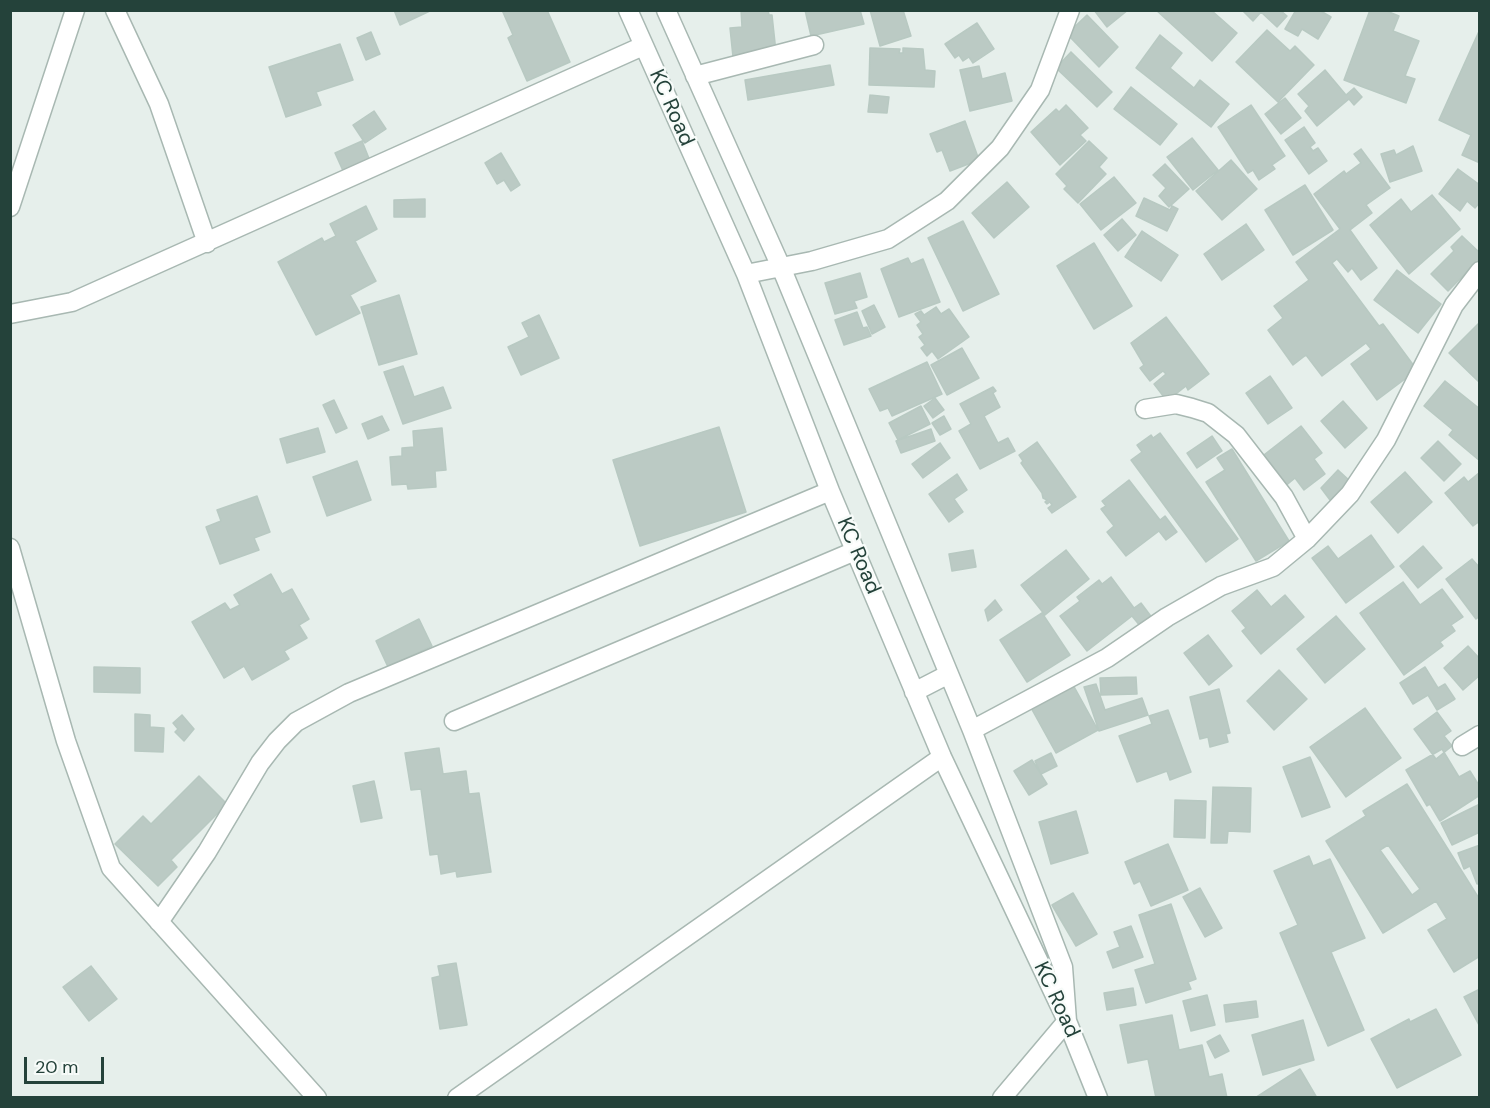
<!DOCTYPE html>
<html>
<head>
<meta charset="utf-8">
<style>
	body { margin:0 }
	#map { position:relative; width:1490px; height:1108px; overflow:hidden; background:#e6efeb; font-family:"DM Sans",sans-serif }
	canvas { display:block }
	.frame { position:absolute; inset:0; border:12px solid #24423a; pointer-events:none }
	.scale { position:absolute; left:24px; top:1057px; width:80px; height:27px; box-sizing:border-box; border:3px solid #24423a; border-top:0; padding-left:8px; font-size:18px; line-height:21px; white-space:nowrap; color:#24423a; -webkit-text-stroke:4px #f7fbf9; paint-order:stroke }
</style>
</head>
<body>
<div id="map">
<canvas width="1490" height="1108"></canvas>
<div class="frame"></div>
<div class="scale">20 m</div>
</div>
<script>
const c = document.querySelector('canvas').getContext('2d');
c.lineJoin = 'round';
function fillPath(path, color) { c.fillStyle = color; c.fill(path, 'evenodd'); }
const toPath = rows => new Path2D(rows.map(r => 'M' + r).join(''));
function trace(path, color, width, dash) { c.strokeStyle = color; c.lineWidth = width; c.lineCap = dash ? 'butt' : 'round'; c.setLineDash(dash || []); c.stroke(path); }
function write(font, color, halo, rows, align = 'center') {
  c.font = font + ' "DM Sans",sans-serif'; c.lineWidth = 4.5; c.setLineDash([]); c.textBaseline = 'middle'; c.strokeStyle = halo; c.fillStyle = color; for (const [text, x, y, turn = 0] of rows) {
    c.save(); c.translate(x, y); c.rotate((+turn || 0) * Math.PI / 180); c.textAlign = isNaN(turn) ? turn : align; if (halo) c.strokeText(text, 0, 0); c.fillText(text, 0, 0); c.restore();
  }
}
const building = toPath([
	[394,10,432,10,400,25,394,10],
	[502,10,547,10,570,62,527,81,508,38,513,35,502,10],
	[741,10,768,10,769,15,772,15,776,52,733,57,730,28,742,27,741,10],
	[805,10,860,10,864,24,811,36,805,10],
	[870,10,903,10,911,36,880,46,870,10],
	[1094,10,1128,10,1107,27,1094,10],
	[1156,10,1211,10,1237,33,1212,61,1156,10],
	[1242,10,1280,10,1287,16,1277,27,1261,12,1253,21,1242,10],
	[1296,10,1319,10,1331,17,1318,39,1302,29,1298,36,1285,29,1296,10],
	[1370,10,1384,10,1399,16,1393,31,1419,41,1405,76,1415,79,1406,103,1344,80,1370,10],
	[1087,15,1118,47,1099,67,1067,34,1087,15],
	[977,23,994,49,973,63,969,57,963,61,959,55,955,58,945,44,977,23],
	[1480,29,1480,163,1462,155,1471,135,1439,120,1480,29],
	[1267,30,1290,51,1295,46,1314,65,1278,102,1236,62,1267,30],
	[371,32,380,54,366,60,357,38,371,32],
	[1160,35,1182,53,1170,68,1194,88,1200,80,1229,104,1211,127,1136,68,1160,35],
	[340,44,353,80,316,92,321,105,286,117,269,67,340,44],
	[870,48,900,49,899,53,903,53,903,48,923,49,925,70,935,71,934,87,869,85,870,48],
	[1071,52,1112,92,1097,107,1056,68,1071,52],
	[830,65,834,85,748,100,745,80,830,65],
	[979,66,982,79,1005,73,1012,101,970,111,960,70,979,66],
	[1325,70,1346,95,1354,88,1362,97,1354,105,1349,99,1317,126,1305,111,1309,106,1298,94,1325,70],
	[1131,87,1177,124,1160,145,1114,109,1131,87],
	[870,95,889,97,887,113,868,112,870,95],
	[1285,98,1301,118,1281,134,1265,114,1285,98],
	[1066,105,1088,128,1080,135,1086,141,1060,165,1031,132,1056,109,1059,112,1066,105],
	[1251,105,1285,156,1272,165,1275,169,1259,180,1253,170,1248,173,1218,127,1251,105],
	[374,111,386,129,365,143,353,125,374,111],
	[965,121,979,160,950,171,942,150,937,152,930,134,965,121],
	[1304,127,1315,143,1310,147,1313,151,1318,148,1327,161,1309,174,1285,140,1304,127],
	[1192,138,1218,170,1193,190,1167,157,1192,138],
	[362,141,370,161,344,173,335,153,362,141],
	[1089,141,1107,158,1099,167,1106,174,1078,203,1064,189,1067,186,1056,174,1089,141],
	[1413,146,1422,171,1390,182,1381,154,1394,150,1396,155,1413,146],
	[1361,149,1390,188,1366,205,1372,213,1350,230,1377,268,1361,280,1352,268,1348,272,1337,259,1332,263,1379,326,1383,324,1417,370,1377,400,1351,364,1371,349,1366,343,1322,376,1306,355,1293,365,1268,330,1283,318,1274,306,1309,280,1296,262,1340,229,1314,194,1344,171,1346,174,1361,163,1354,154,1361,149],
	[501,153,520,185,511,191,504,180,497,184,485,163,501,153],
	[1231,160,1257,189,1222,220,1196,191,1231,160],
	[1165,164,1189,189,1169,207,1159,196,1166,188,1153,175,1165,164],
	[1458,169,1480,185,1480,202,1475,208,1467,201,1460,211,1439,194,1458,169],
	[1114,177,1136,203,1101,230,1080,204,1114,177],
	[1007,182,1029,207,994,238,972,213,1007,182],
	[1305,185,1333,230,1293,255,1265,210,1305,185],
	[1432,195,1460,229,1409,274,1370,225,1401,199,1411,212,1432,195],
	[1144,198,1170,210,1172,206,1178,209,1167,231,1136,216,1144,198],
	[425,199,425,217,394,217,394,200,425,199],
	[366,206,377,229,355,241,376,281,350,295,360,313,316,335,278,262,322,238,324,242,336,236,330,224,366,206],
	[1122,219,1136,235,1118,251,1104,235,1122,219],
	[963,221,999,294,963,311,928,238,963,221],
	[1246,224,1264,250,1222,280,1204,254,1246,224],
	[1142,231,1178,255,1161,281,1125,257,1142,231],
	[1462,236,1480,253,1480,259,1448,291,1431,274,1454,251,1451,247,1462,236],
	[1094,243,1132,306,1094,329,1057,266,1094,243],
	[908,258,911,264,923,259,940,302,899,317,881,269,908,258],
	[1397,270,1441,304,1418,333,1374,300,1397,270],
	[860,273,867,297,854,301,857,308,835,314,825,283,860,273],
	[399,295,417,354,379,365,361,307,399,295],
	[874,305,885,327,872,334,862,311,874,305],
	[936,307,941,314,949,309,969,337,938,359,932,351,927,356,921,348,925,345,919,337,923,334,917,325,921,322,915,314,921,311,924,315,936,307],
	[857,312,863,328,867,327,871,336,844,345,835,320,857,312],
	[539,315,559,358,521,375,508,347,529,337,522,323,539,315],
	[1166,317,1209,374,1188,390,1186,386,1167,401,1154,384,1166,374,1163,371,1150,381,1140,368,1144,365,1131,343,1166,317],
	[1480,322,1480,383,1449,353,1480,322],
	[962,348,979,378,947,395,931,365,962,348],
	[927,362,942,394,892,416,888,408,880,411,869,389,927,362],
	[403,366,414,397,443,387,451,408,403,424,384,372,403,366],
	[1270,376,1292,408,1268,424,1246,393,1270,376],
	[1445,381,1480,409,1480,461,1449,435,1453,430,1424,406,1445,381],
	[993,387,996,391,993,393,1000,407,984,416,998,443,1008,438,1015,451,980,469,959,431,971,424,960,404,993,387],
	[935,398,944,410,933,418,924,406,935,398],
	[334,400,347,428,336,433,323,405,334,400],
	[1343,401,1367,428,1345,448,1321,421,1343,401],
	[921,406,930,424,898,440,889,423,921,406],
	[382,416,389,430,368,439,362,424,382,416],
	[944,416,951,429,940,435,932,423,944,416],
	[1301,426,1322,453,1314,459,1325,474,1304,490,1295,478,1283,488,1260,458,1301,426],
	[719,427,746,512,640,546,613,460,719,427],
	[318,428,325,452,287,463,280,439,318,428],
	[442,428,446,470,435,471,436,487,408,489,407,484,392,485,390,457,402,456,402,448,414,447,413,431,442,428],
	[931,429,935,441,901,453,896,441,931,429],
	[1160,433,1238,539,1206,562,1131,460,1142,452,1137,445,1151,435,1153,438,1160,433],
	[1212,436,1222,451,1197,468,1187,453,1212,436],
	[1438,441,1461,464,1444,481,1421,458,1438,441],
	[1037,442,1076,497,1052,513,1048,508,1052,505,1050,502,1047,504,1045,502,1047,500,1043,498,1042,493,1021,463,1023,461,1019,455,1037,442],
	[940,443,950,458,923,478,912,464,940,443],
	[1232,449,1289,541,1256,561,1206,482,1225,470,1217,458,1232,449],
	[357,461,371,500,327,516,313,477,357,461],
	[1338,470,1351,482,1330,500,1321,488,1338,470],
	[1405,472,1432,502,1398,533,1371,502,1405,472],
	[1480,472,1480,521,1473,526,1445,493,1464,477,1468,482,1480,472],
	[957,474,967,490,954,499,963,512,949,522,929,494,957,474],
	[1129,480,1160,520,1165,516,1177,532,1166,540,1159,531,1126,556,1107,532,1114,526,1101,509,1106,506,1102,501,1129,480],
	[257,496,270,532,254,538,259,550,220,564,206,527,221,521,217,510,257,496],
	[1371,535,1394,567,1346,603,1312,558,1328,546,1338,559,1371,535],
	[1423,546,1442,568,1418,588,1400,566,1423,546],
	[973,550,976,567,952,571,949,554,973,550],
	[1066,550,1089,579,1045,615,1021,585,1066,550],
	[1472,559,1480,568,1480,616,1476,619,1446,579,1472,559],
	[271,574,282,594,292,589,309,619,299,625,307,638,284,651,289,659,252,680,244,666,224,678,192,622,225,603,230,610,240,605,234,595,271,574],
	[1111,577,1134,608,1141,603,1156,623,1145,632,1132,616,1087,651,1060,616,1080,601,1077,597,1099,580,1102,584,1111,577],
	[1403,582,1420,605,1442,589,1463,617,1451,625,1455,631,1440,642,1443,646,1404,675,1360,613,1403,582],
	[1257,590,1271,607,1285,595,1304,617,1261,654,1242,631,1246,628,1232,611,1257,590],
	[995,600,1002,610,988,621,985,610,995,600],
	[1042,613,1070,655,1027,682,1000,640,1042,613],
	[1336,616,1365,649,1325,683,1297,649,1336,616],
	[419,619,432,646,388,667,376,641,419,619],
	[1208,635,1232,666,1209,685,1184,653,1208,635],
	[1468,646,1480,659,1480,675,1463,690,1444,668,1468,646],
	[94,667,140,668,140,693,94,692,94,667],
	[1425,667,1438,688,1445,684,1455,699,1437,710,1428,695,1413,704,1400,683,1425,667],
	[1279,670,1307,699,1274,730,1247,701,1279,670],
	[1136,677,1137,694,1101,695,1100,678,1136,677],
	[1072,683,1098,730,1056,753,1030,706,1072,683],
	[1096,684,1105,710,1142,698,1148,715,1099,731,1084,687,1096,684],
	[1219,689,1230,733,1226,734,1228,742,1210,747,1208,737,1200,739,1190,697,1219,689],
	[1365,708,1401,758,1346,797,1310,747,1365,708],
	[1168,710,1191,772,1170,780,1167,771,1137,782,1119,736,1152,724,1149,716,1168,710],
	[1437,712,1451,731,1444,736,1452,746,1436,759,1414,729,1437,712],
	[135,714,150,715,150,727,164,728,163,752,135,751,135,714],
	[182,715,194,729,184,741,175,732,178,729,173,723,182,715],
	[439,748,443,774,466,771,469,794,479,793,491,872,457,877,456,871,441,874,438,854,430,855,421,789,411,790,405,753,439,748],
	[1442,749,1459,777,1470,771,1480,787,1480,795,1440,821,1430,804,1427,806,1406,770,1442,749],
	[1051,753,1057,766,1041,774,1035,761,1051,753],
	[1310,757,1330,807,1302,817,1283,767,1310,757],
	[1032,760,1047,784,1029,795,1014,771,1032,760],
	[199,776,227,804,171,860,177,867,158,886,115,844,143,816,151,824,199,776],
	[374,781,382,818,361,822,353,786,374,781],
	[1407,784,1480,900,1480,956,1454,972,1428,930,1447,919,1436,901,1383,933,1326,841,1366,816,1363,811,1407,784],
	[1388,845,1420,889,1412,895,1380,850,1388,845],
	[1213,787,1251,788,1250,832,1228,831,1227,843,1211,843,1213,787],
	[1175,800,1206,801,1205,838,1174,837,1175,800],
	[1480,804,1480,832,1452,845,1441,823,1480,804],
	[1076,811,1088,853,1051,864,1039,822,1076,811],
	[1168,844,1188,890,1151,906,1140,881,1134,884,1125,862,1168,844],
	[1480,845,1480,883,1477,884,1470,866,1464,869,1458,853,1480,845],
	[1309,856,1313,866,1330,859,1365,938,1331,952,1364,1030,1328,1046,1280,933,1298,925,1274,871,1309,856],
	[1200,888,1222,928,1205,937,1183,897,1200,888],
	[1073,893,1097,934,1076,946,1052,905,1073,893],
	[1171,904,1196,979,1188,982,1191,989,1146,1003,1135,970,1155,964,1139,915,1171,904],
	[1131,926,1143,957,1113,968,1107,952,1120,947,1114,932,1131,926],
	[456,963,467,1025,440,1029,432,978,440,976,438,966,456,963],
	[91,966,117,999,89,1021,63,987,91,966],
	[1133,988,1136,1005,1107,1010,1104,993,1133,988],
	[1480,989,1480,1027,1464,997,1480,989],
	[1207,995,1215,1025,1191,1031,1183,1001,1207,995],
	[1256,1001,1258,1017,1226,1022,1224,1005,1256,1001],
	[1436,1009,1461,1055,1397,1088,1371,1039,1409,1019,1410,1022,1436,1009],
	[1172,1015,1179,1050,1202,1045,1209,1077,1222,1074,1227,1098,1156,1098,1148,1059,1128,1063,1120,1025,1172,1015],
	[1303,1020,1314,1060,1263,1075,1252,1035,1303,1020],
	[1220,1035,1229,1051,1215,1058,1207,1042,1220,1035],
	[1300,1069,1317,1098,1255,1098,1300,1069]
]);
const street = toPath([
	[115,10,159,104,207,243],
	[628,10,746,274,830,491,942,757,1067,1021,1098,1098],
	[666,10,781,267,972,730,1063,967,1067,1021,1002,1098],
	[695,76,814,45],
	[10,207,75,10],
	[746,274,812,261,888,239,947,201,1000,148,1040,90,1070,10],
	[10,314,72,302,643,46],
	[1145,409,1176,404,1192,408,1208,413,1236,435,1284,497,1307,539],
	[10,548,66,741,111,868,317,1098],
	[914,692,949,674],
	[454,721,855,551],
	[972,730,1107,658,1167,617,1221,586,1273,567,1307,539,1350,494,1386,440,1454,305,1480,271],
	[1462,746,1480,735],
	[159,922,207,852,260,763,277,741,296,722,349,693,830,491],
	[457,1098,942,757]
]);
const streetNames = [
	["KC Road",671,108,66],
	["KC Road",858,556,67],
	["KC Road",1056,1000,65]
];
fillPath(building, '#bbcac4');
trace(building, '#b8c9c2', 1.5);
trace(street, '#a8b8b2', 21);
trace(street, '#fff', 18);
write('21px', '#24423a', '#f7fbf9', streetNames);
</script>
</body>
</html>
